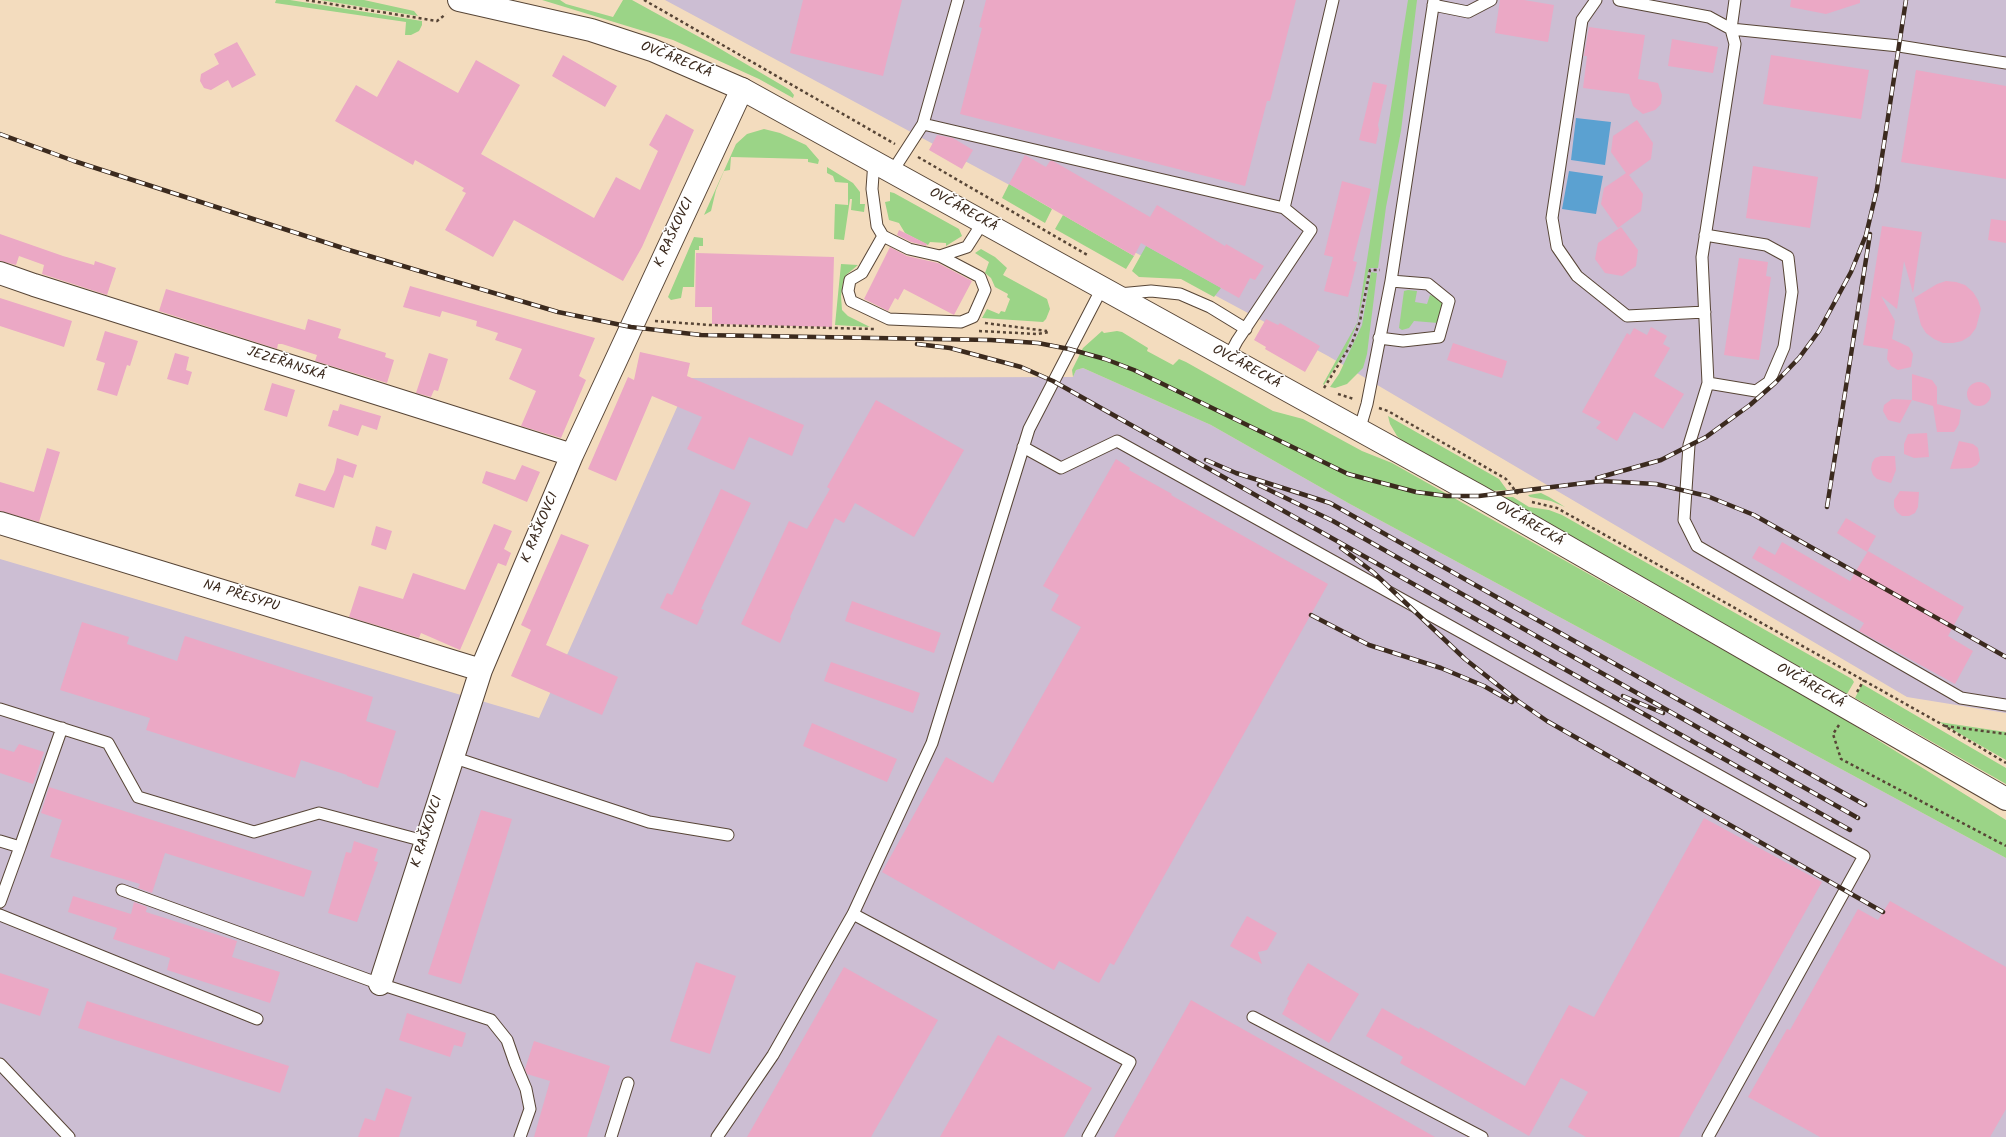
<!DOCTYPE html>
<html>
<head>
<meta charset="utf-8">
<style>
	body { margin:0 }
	canvas { display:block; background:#f3dcbe }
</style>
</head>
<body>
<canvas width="2006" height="1137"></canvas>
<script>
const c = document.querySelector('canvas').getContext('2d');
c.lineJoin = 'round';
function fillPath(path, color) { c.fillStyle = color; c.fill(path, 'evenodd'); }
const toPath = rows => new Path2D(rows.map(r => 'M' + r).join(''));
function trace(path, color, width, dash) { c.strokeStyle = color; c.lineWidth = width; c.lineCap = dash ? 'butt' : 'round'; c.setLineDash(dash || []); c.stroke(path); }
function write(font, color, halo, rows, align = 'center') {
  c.font = font + ' Kalam,sans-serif'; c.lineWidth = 3; c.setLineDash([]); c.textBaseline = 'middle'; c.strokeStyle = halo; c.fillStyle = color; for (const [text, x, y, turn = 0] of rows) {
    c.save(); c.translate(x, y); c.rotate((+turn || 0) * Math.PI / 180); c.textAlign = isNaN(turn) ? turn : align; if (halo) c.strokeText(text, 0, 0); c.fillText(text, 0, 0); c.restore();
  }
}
const industrial = toPath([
	[665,0,2006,0,2006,713,1907,697,1328,356],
	[1083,368,1211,425,1350,504,2006,858,2006,1137,0,1137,0,559,539,718,690,378,1073,377,1076,370]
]);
const green = toPath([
	[276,0,290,0,422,21,422,25,419,31,411,35,405,35,406,22,275,3],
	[320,0,364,0,414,11,418,16],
	[542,0,560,0,566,4,613,17,623,0,632,0,712,44,790,90,794,95,793,98,759,79,673,40],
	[1408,0,1417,0,1401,131,1386,207,1378,268,1369,268,1357,324,1346,350,1324,385,1323,384,1357,323],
	[764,129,780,133,806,145,819,160,818,164,808,162,808,159,731,157,730,170,724,171,716,190,711,211,704,215,736,144,747,134],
	[827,167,853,183,860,192,860,204,865,204,864,212,851,210,852,199,850,199,844,240,834,239,835,204,848,205,848,183,835,182,833,176,827,173],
	[1009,184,1052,209,1045,223,1002,198],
	[890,192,894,193,959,229,962,236,946,246,946,243,930,242,928,245,905,233,899,223,889,220,885,202,890,201],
	[1063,215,1134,256,1126,269,1055,229],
	[694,237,703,238,703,246,699,246,699,250,695,250,694,287,683,287,681,298,671,300,668,297],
	[1146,246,1221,288,1214,297,1181,279,1139,277,1132,271],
	[981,249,995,257,1007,268,1003,275,1047,299,1050,309,1046,319,1043,322,982,318,987,309,999,314,1001,311,1005,312,1010,299,1007,297,1008,294,995,287,991,278,985,273,989,262,975,253],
	[841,264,858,265,846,275,843,282,841,296,842,310,848,316,870,327,835,325],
	[1371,272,1377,273,1367,354,1363,368,1347,384,1335,388,1330,387,1339,374,1362,325],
	[1408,290,1417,291,1415,302,1427,304,1430,295,1436,297,1442,303,1442,311,1438,323,1414,321,1409,328,1402,330,1399,328,1404,291],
	[1102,331,1104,333,1117,331,1122,332,1148,348,1147,351,1173,365,1179,359,1186,362,1273,411,1303,419,1362,451,1392,463,1828,709,2006,820,2006,858,1350,504,1211,425,1083,368,1076,370,1073,377,1072,370,1083,348],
	[1388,416,1499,479,1507,490,1489,491,1404,442,1397,436,1390,424],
	[1541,493,1549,497,1565,507,1551,501,1530,497,1528,495],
	[1500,497,1513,497,1529,507,1549,510,1562,515,1852,679,1854,682,1847,694],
	[1862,684,2006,768,2006,784,1855,698],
	[1939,722,2006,732,2006,760]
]);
const water = toPath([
	[1576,118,1611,122,1605,165,1571,160],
	[1569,171,1603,176,1596,214,1562,209]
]);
const building = toPath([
	[803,0,902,0,883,76,790,53],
	[986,0,1296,0,1270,101,1267,101,1245,186,960,114,982,28,979,27],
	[1500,0,1524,0,1554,5,1548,42,1495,33],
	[1791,0,1860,0,1860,3,1826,14,1790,7],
	[1589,27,1645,35,1638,79,1658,83,1662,95,1661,104,1655,110,1643,114,1633,106,1629,94,1583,88,1587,56,1584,56],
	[1672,39,1718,47,1713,73,1668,66],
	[237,42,256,75,232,88,228,80,211,90,204,88,200,81,201,74,219,64,214,54],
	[563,55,617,86,605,107,552,76],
	[1771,55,1869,70,1861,119,1763,104],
	[398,60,458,93,476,60,520,85,481,154,594,218,616,177,640,190,658,151,649,145,666,114,694,130,642,247,623,281,514,220,493,257,445,230,466,193,462,191,464,188,415,160,413,165,335,121,356,85,377,97],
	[1916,70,2006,86,2006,179,1901,162],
	[1373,82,1387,85,1378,125,1379,130,1376,144,1359,140],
	[1637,120,1653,143,1651,159,1629,175,1643,194,1641,211,1618,228,1601,204,1604,188,1626,173,1611,152,1613,136],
	[937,135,953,138,973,150,962,169,929,150],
	[1025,155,1046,167,1050,161,1053,161,1150,217,1157,205,1225,246,1226,244,1264,266,1255,280,1250,278,1239,298,1141,243,1134,256,1009,184],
	[1753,166,1818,177,1810,228,1746,218],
	[1342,181,1371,189,1353,261,1357,262,1348,297,1324,291,1333,257,1324,255],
	[1991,219,2006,221,2006,243,1988,240],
	[1882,226,1922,232,1913,293,1904,261,1897,309,1881,296,1895,321,1892,339,1909,347,1913,354,1911,367,1898,370,1891,366,1887,359,1888,349,1863,345],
	[1621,227,1638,250,1636,266,1622,276,1605,273,1595,259,1598,243],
	[899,230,927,244,926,246,911,242,897,235],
	[0,234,63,256,94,265,95,261,116,268,107,295,42,274,44,265,19,256,16,265,0,261],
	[890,247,907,256,938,263,972,281,954,315,904,289,898,300,895,298,888,311,864,299],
	[696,253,834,257,832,327,712,324,712,307,695,307],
	[1739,258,1768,262,1766,276,1771,277,1759,360,1724,355],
	[1946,281,1956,282,1965,285,1973,292,1978,300,1981,309,1976,328,1970,336,1962,341,1953,343,1943,343,1934,339,1926,333,1921,325,1914,298,1937,284],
	[410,286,595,338,579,376,586,380,561,438,521,426,536,391,509,379,522,349,495,340,498,333,476,326,477,321,442,311,440,317,403,307],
	[166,289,305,330,308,319,341,329,338,338,386,353,385,357,394,360,387,383,315,361,317,355,282,344,278,344,277,349,159,311],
	[0,298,72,321,64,347,0,326],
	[1266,319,1278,325,1280,323,1320,346,1305,372,1265,349,1266,347,1254,340],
	[1651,327,1667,336,1663,344,1670,348,1654,376,1684,394,1663,429,1634,412,1617,441,1596,428,1601,422,1582,412,1627,333,1630,335,1634,328,1647,335],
	[105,331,138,341,130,366,127,365,117,396,97,390,105,363,96,360],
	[1453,343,1507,361,1502,378,1447,360],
	[640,352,690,363,687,376,804,425,792,456,749,437,734,470,687,449,702,417,652,396,616,481,588,469,628,377,634,380],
	[175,353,189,357,186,370,192,372,188,385,167,379],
	[429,353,448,359,438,391,434,390,431,397,416,393],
	[1912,374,1932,380,1937,387,1937,404,1961,410,1959,424,1954,432,1937,432,1933,406,1912,400],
	'1967 394a12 12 0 1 1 24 0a12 12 0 1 1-24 0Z',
	[272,383,295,390,287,417,264,410],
	[1892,399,1912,400,1900,423,1888,420,1883,411,1884,405],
	[876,400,964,450,914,537,855,503,844,523,835,518,790,617,791,618,780,643,741,624,789,521,807,529,830,489,827,487],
	[340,404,381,416,377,430,362,425,358,436,328,426,333,410,338,411],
	[1927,433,1929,457,1914,458,1904,454,1904,444,1908,434],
	[1959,441,1973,444,1978,448,1980,460,1977,465,1971,468,1950,469],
	[47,448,60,452,39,522,0,511,0,482,34,492],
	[1881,456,1895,456,1896,470,1891,483,1877,479,1873,475,1871,469,1872,463,1875,458],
	[337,458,357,465,353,478,344,475,334,508,295,496,299,483,325,491,334,472],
	[1116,459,1130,468,1129,470,1172,494,1171,495,1328,584,1114,965,1110,963,1099,983,1059,961,1054,970,882,872,946,757,993,783,1081,627,1051,610,1059,595,1043,586],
	[522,465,540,472,527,502,482,483,486,471,515,480],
	[721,489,751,503,701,609,704,610,697,625,660,608,667,593,672,595],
	[1900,491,1919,492,1918,507,1915,513,1909,516,1902,516,1897,512,1894,507,1894,500],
	[1846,518,1876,536,1867,552,1837,533],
	[494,524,512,531,504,549,511,553,506,566,498,563,460,650,421,633,419,638,349,617,359,586,403,599,413,573,465,590],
	[376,526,392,531,386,550,371,545],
	[561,534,589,545,546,645,618,677,602,715,511,676,531,630,521,625],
	[1782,542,1850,581,1868,551,1964,607,1948,636,1973,651,1955,684,1859,631,1864,623,1752,558,1759,546,1775,555],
	[852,601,941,633,934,653,845,621],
	[82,622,129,637,127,644,177,661,185,636,373,697,366,721,396,731,378,788,362,783,362,781,347,776,347,775,301,760,295,778,146,730,150,718,60,690],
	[831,662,920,693,913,713,824,681],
	[812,723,897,759,887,782,803,746],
	[19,744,44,752,33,784,0,773,0,748,14,752],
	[49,787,312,871,304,897,165,853,152,893,138,888,140,884,50,857,62,820,41,813],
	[481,810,512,819,461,984,428,974],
	[1704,818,1822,882,1679,1137,1586,1137,1568,1127,1588,1092,1561,1078,1529,1136,1400,1063,1403,1057,1366,1036,1382,1008,1419,1029,1420,1027,1525,1086,1569,1005,1594,1017],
	[354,841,378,849,374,861,378,862,357,922,328,913,346,852,351,853],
	[73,896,131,914,134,902,147,907,146,912,237,941,232,957,280,972,270,1003,167,970,170,958,113,939,117,928,68,912],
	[1890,901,2006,967,2006,1109,1990,1137,1820,1137,1748,1097,1787,1029,1790,1030,1858,909,1878,920],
	[1247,916,1277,933,1267,950,1258,952,1262,964,1230,946],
	[696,962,736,976,710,1054,670,1041],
	[1308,963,1359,994,1329,1043,1282,1014,1289,1001,1287,999],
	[844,967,938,1020,871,1137,747,1137],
	[0,973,49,989,40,1016,0,1003],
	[1191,1000,1435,1137,1114,1137],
	[87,1001,289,1066,280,1093,78,1028],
	[407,1013,466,1033,462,1047,454,1045,450,1057,399,1040],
	[998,1035,1092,1088,1064,1137,940,1137],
	[534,1041,610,1066,587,1137,534,1137,550,1081,527,1074,525,1069],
	[386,1088,412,1097,399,1137,358,1137,365,1118,375,1121]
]);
const path = toPath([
	[306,0,437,21,446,14],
	[644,0,895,144],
	[918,157,1089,256],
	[655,321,710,325,874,329],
	[985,323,1047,331],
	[979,331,1037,334,1050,332],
	[1324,388,1352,343,1360,321,1370,270,1380,270],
	[1338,394,1354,399],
	[1379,408,1388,411,1506,479,1518,494],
	[1532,502,1557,508,1943,725,2006,763],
	[1857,692,1864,680],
	[1839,725,1833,734,1841,759,2006,846],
	[1945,726,2006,734]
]);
const lane = toPath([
	[958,0,923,124,1284,208,1311,230,1237,341,1228,358],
	[1596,0,1582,20,1552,218,1557,247,1577,276,1627,316,1705,312],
	[1619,0,1709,17,1731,29,1735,44,1702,257,1708,383,1689,445,1684,520,1697,546,1961,698,2006,705],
	[1735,0,1731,29,1899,46,2006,63],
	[1433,5,1468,12,1491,0],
	[874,161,872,189,877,226,883,236,909,249,940,256,980,277,985,290,973,317,961,322,889,319,851,301,848,291,850,280,862,273,883,236],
	[892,172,923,124],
	[1284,208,1333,0],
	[1705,235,1766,245,1788,257,1792,292,1784,347,1769,382,1756,391,1708,383],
	[940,256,967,247,983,222],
	[1119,294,1151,291,1180,294,1210,307,1246,329],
	[1379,338,1403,341,1439,337,1449,301,1428,284,1391,281],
	[1359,431,1367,404,1391,281,1434,0],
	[1023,447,1061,468,1117,441,1864,856,1708,1137],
	[0,709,108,743,138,797,254,832,319,813,424,841],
	[452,757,649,822,728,835],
	[0,841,20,847,0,902],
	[20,847,62,728],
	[122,890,380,984,491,1020,507,1040,515,1063,526,1089,530,1109,520,1137],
	[853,914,1130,1062,1088,1137],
	[0,915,257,1019],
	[1253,1017,1482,1137],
	[0,1064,69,1137],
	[611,1137,628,1083],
	[717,1137,773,1055,853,914,932,743,1029,429,1102,288]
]);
const street = toPath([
	[0,273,34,285,572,455],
	[0,523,481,670],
	[380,984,481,670,572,455,742,89]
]);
const secondary = toPath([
	[459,0,591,30,652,50,742,89,1479,496,2006,799]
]);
const rail = toPath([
	[0,134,74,161,349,250,558,312,631,327,701,335,991,340,1038,343,1069,349,1105,359,1134,370,1348,474,1416,492,1447,496,1479,496,1601,481,1656,484,1707,496,1754,515,2006,657],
	[917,344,950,348,1021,367,1053,381,1850,830],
	[1206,460,1236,473,1330,503,1865,805],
	[1597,478,1661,460,1706,437,1750,405,1775,383,1799,358,1819,331,1851,272,1866,235,1877,189,1906,0],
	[1259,485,1333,521,1858,818],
	[1827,507,1870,234],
	[1341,548,1373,572,1465,659,1518,701,1547,721,1883,912],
	[1311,615,1369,645,1441,668,1484,686,1512,702],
	[1623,696,1663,713]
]);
const streetNames = [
	["OVČÁRECKÁ",676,61,22],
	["OVČÁRECKÁ",963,211,29],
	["K RAŠKOVCI",675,233,-65],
	["JEZEŘANSKÁ",286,365,18],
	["OVČÁRECKÁ",1246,368,29],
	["OVČÁRECKÁ",1529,525,30],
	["K RAŠKOVCI",541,528,-67],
	["NA PŘESYPU",241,597,17],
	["OVČÁRECKÁ",1810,687,30],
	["K RAŠKOVCI",428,832,-72]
];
fillPath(industrial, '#ccbed3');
fillPath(green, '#9bd487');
fillPath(water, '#5ba1d1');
fillPath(building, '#eba8c5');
trace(lane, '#574536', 13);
trace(street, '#574536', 24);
trace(secondary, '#574536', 24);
trace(path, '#574536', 2.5, [3, 3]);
trace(lane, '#fff', 11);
trace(street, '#fff', 22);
trace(secondary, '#fff', 22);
trace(rail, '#3b2a1e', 4.5);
trace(rail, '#fff', 3, [9]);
write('14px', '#3b2a1e', '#fff', streetNames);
</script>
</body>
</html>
